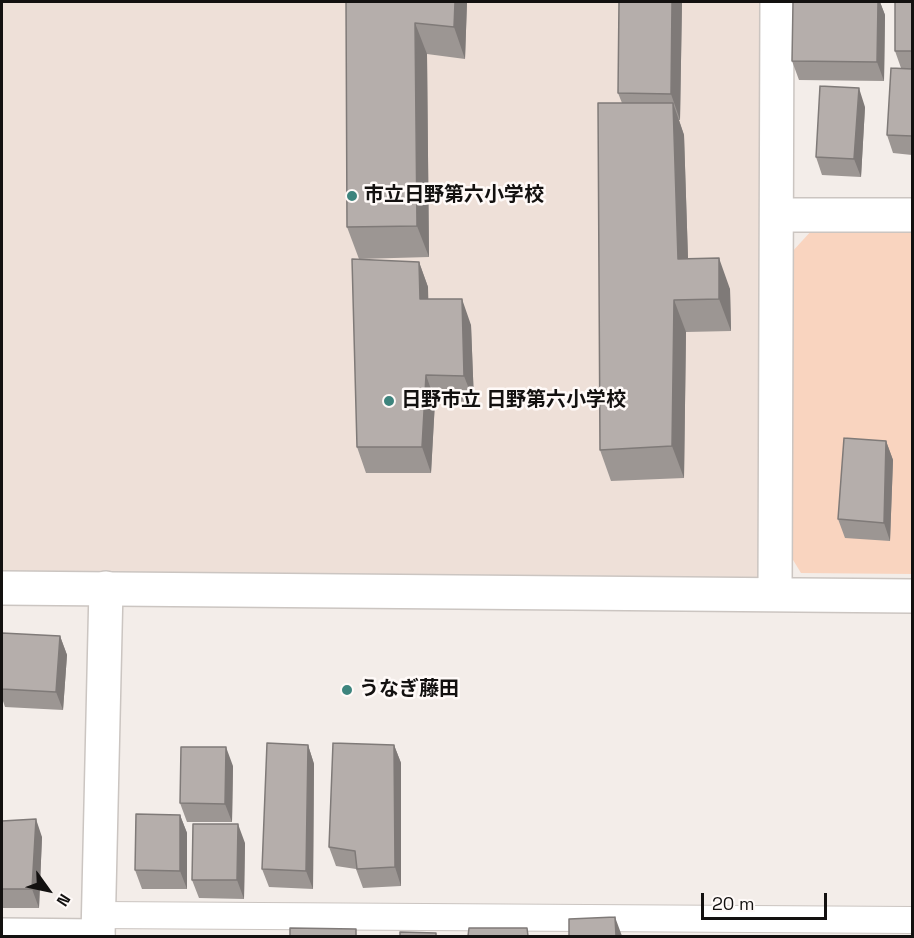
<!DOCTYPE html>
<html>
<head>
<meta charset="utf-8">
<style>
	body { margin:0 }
	#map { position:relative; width:914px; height:938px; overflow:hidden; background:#f3ede9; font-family:"Space Grotesk",sans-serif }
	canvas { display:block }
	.frame { position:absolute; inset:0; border:3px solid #131110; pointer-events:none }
	.north { position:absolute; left:18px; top:860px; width:60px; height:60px; -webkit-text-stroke:4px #fffaf8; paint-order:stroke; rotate:123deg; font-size:16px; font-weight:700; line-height:24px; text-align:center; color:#131110 }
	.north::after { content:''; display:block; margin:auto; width:21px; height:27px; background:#131110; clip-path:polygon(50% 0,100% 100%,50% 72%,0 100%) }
	.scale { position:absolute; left:701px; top:893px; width:126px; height:27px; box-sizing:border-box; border:3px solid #131110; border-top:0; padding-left:8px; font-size:18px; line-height:21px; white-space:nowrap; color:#131110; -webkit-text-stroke:4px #fffaf8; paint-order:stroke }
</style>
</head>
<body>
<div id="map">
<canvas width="914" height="938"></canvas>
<div class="frame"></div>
<div class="north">N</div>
<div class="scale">20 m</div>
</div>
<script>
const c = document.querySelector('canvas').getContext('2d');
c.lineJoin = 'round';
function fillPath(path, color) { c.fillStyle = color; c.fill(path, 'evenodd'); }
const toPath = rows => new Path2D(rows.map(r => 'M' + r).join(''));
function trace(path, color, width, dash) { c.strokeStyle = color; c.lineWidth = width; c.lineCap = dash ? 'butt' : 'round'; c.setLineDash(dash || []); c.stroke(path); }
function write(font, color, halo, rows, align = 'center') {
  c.font = font + ' "Space Grotesk","Noto Sans JP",sans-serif'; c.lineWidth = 5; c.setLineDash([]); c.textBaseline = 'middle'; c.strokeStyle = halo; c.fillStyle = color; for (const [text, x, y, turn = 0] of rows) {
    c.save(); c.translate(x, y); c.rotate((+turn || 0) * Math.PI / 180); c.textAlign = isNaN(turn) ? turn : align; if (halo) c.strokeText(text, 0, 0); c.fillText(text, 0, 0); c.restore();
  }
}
const built = toPath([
	[2,2,777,2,775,594,2,588]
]);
const green = toPath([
	[813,229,912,232,912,574,801,573,790,555,791,253]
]);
const service = toPath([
	[99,915,912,920]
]);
const minor = toPath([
	[777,215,912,215],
	[2,588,912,596],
	[775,594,777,2],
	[2,935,98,936]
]);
const tertiary = toPath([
	[98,936,106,588]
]);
const wall = toPath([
	[346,2,467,2,465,59,427,54,429,257,359,259,347,227],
	[682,2,680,120,679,120,684,135,688,258,730,289,731,331,686,332,684,478,611,481,600,450,622,103,618,93],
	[793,2,880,2,885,15,884,81,799,80,792,61],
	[912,2,912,155,893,153,887,135,901,68,895,51],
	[865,107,861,177,822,175,816,157],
	[419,262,428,287,428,299,471,325,474,402,435,401,431,473,366,473,357,447],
	[886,441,893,460,890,541,845,538,838,519],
	[60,636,67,655,63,710,5,707,2,698,2,641],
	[308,745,314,764,313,889,269,887,262,869],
	[394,745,401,763,401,886,363,888,356,869,336,866,329,847],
	[233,766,232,822,187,822,180,803],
	[180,815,187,833,187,889,142,889,135,870],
	[2,821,42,837,39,908,2,908],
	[245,843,244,899,199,898,192,880]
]);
const shadedWall = toPath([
	[455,2,467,2,465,59,454,27],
	[672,2,682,2,680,120,671,94],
	[878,2,880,2,885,15,884,81,877,62],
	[415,23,427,54,429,257,417,226],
	[859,88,865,107,861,177,854,159],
	[673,103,684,135,689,290,678,259],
	[719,258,730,289,731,331,719,299],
	[419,262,428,287,429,325,420,299],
	[462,299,471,325,474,402,464,376],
	[674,300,686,332,684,478,672,446],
	[426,375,435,401,431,473,422,447],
	[886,441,893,460,890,541,884,523],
	[60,636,67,655,63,710,56,692],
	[308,745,314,764,313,889,306,871],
	[394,745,401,763,401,886,395,867],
	[226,747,233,766,232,822,225,804],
	[180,815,187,833,187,889,180,871],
	[36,819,42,837,39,908,32,889],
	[238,824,245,843,244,899,237,880],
	[615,917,622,936,616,936]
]);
const building = toPath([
	[346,2,455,2,454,27,415,23,417,226,347,227,346,2],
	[619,2,672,2,671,94,618,93,619,2],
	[793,2,878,2,877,62,792,61,793,2],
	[895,2,912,2,912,51,895,51,895,2],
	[891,68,912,69,912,136,887,135,891,68],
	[820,86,859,88,854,159,816,157,820,86],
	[598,103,673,103,678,259,719,258,719,299,674,300,672,446,600,450,598,103],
	[352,259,419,262,420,299,462,299,464,376,426,375,422,447,357,447,352,259],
	[844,438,886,441,884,523,838,519,844,438],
	[2,633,60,636,56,692,2,689,2,633],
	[267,743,308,745,306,871,262,869,267,743],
	[333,743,394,745,395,867,357,869,355,851,329,847,333,743],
	[181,747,226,747,225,804,180,803,181,747],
	[136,814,180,815,180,871,135,870,136,814],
	[36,819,32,889,2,889,2,821,36,819],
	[193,824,238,824,237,880,192,880,193,824],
	[615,917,616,936,569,936,569,919,615,917],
	[290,928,356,929,356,936,290,936,290,928],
	[469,928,527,928,528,936,468,936,469,928],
	[400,932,436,933,436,936,400,936,400,932]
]);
const markers = [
	[352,196,6,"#3d847d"],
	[389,401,6,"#3d847d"],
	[347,690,6,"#3d847d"]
];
const poiNames = [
	["市立日野第六小学校",364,196],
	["日野市立 日野第六小学校",401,401],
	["うなぎ藤田",359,690]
];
fillPath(built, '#eee0d8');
fillPath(green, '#f9d4bf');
trace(service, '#cbc5c1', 28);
trace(minor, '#cbc5c1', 36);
trace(tertiary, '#cbc5c1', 36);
trace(service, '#fff', 26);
trace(minor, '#fff', 33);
trace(tertiary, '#fff', 33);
fillPath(wall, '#9c9693');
fillPath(shadedWall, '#7f7a78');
fillPath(building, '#b5aeab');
trace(building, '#7f7a78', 1.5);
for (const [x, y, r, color] of markers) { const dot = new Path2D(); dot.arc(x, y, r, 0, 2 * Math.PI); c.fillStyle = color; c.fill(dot); trace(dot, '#fffaf8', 2); }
write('bold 20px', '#131110', '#fffaf8', poiNames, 'left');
</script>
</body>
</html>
